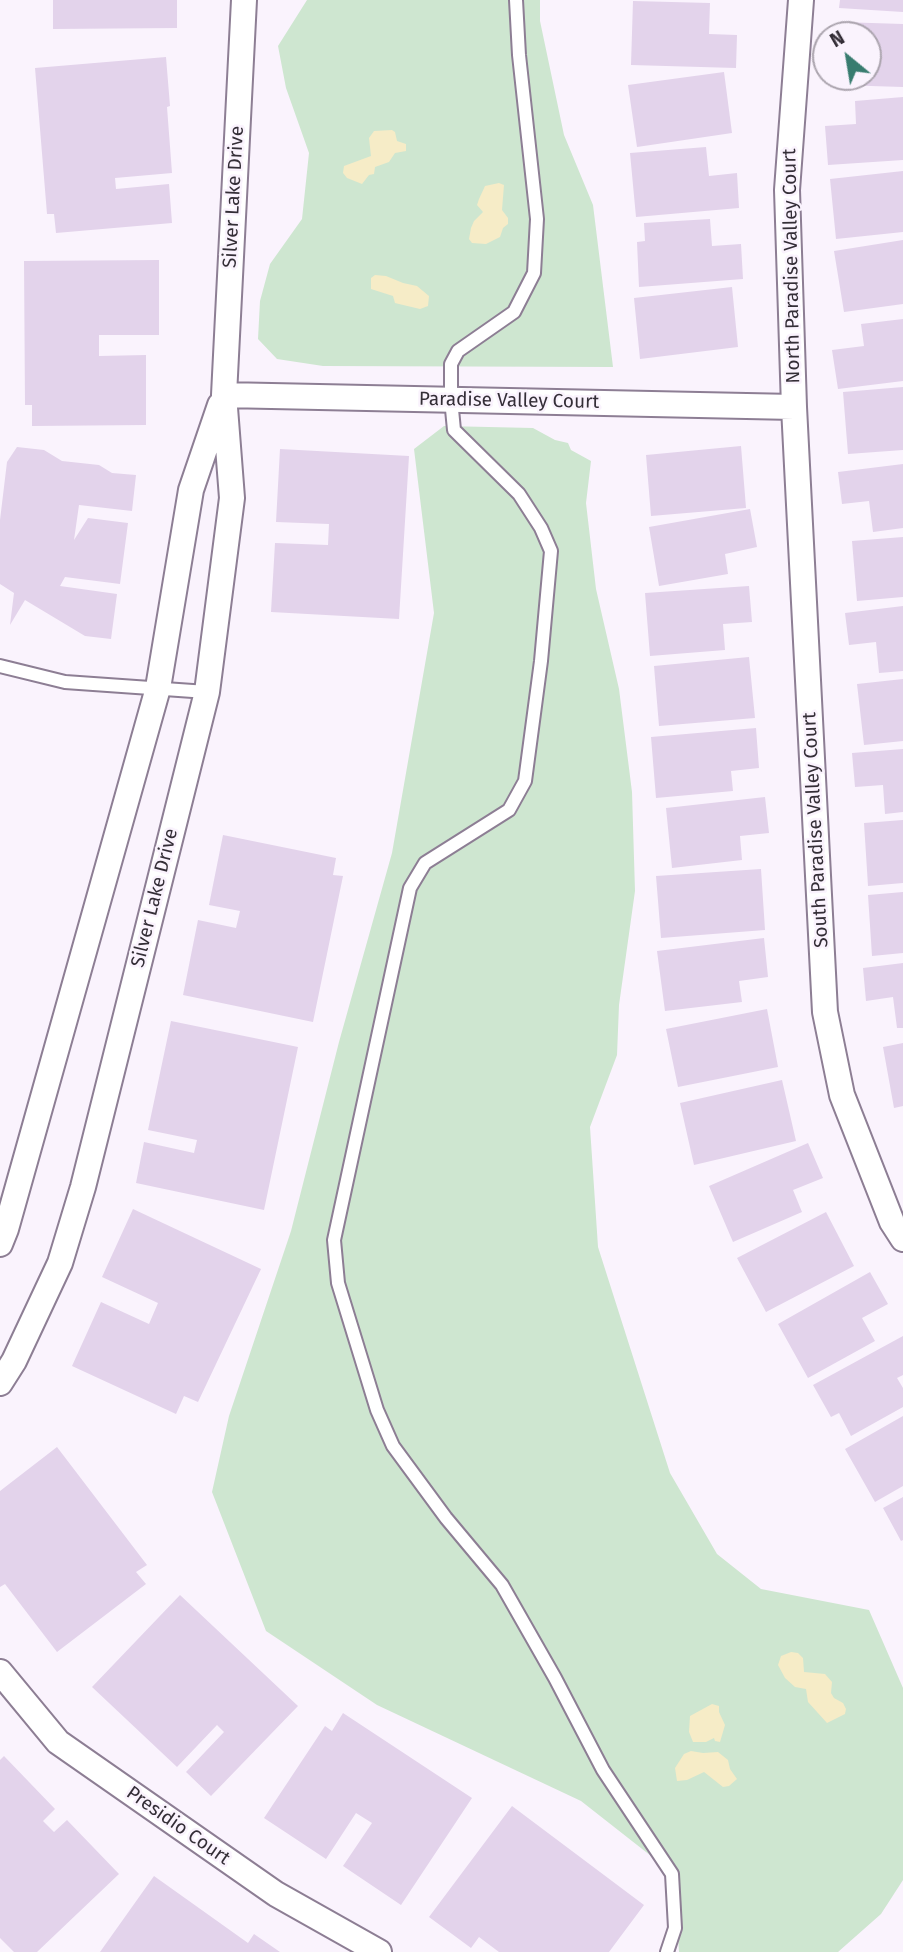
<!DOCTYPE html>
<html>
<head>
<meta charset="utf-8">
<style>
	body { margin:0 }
	#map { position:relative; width:903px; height:1952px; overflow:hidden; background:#faf3fd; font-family:"Fira Sans",sans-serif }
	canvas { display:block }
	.north { position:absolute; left:812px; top:21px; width:70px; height:70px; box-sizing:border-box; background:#faf3fd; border:2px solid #aba4ae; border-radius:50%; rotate:330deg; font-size:19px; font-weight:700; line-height:28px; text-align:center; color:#342e37 }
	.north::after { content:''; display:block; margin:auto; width:24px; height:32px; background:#387c6f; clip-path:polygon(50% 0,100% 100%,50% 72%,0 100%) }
</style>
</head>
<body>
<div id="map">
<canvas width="903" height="1952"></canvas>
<div class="north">N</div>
</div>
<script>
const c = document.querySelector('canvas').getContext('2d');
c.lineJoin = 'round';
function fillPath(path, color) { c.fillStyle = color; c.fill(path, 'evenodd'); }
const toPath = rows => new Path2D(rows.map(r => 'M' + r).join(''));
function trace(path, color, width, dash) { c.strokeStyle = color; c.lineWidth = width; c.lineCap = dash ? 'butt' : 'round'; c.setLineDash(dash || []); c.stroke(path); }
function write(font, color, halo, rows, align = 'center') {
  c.font = font + ' "Fira Sans",sans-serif'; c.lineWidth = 5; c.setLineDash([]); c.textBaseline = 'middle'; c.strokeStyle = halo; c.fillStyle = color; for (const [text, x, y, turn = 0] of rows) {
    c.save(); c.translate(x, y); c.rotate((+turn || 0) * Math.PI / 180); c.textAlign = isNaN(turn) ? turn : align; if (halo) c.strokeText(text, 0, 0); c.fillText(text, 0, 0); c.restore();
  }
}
const green = toPath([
	[307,0,540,0,540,21,564,135,593,205,613,367,323,366,277,359,258,339,260,301,270,264,302,219,309,153,286,88,278,46],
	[444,426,533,428,555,440,568,443,571,450,591,461,586,503,596,589,619,689,632,792,635,891,619,1005,617,1055,590,1127,598,1247,670,1473,717,1554,761,1589,869,1610,903,1688,903,1880,881,1914,838,1952,679,1952,674,1874,581,1801,377,1705,266,1631,212,1492,229,1416,291,1231,339,1042,392,853,434,613,414,449]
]);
const sand = toPath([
	[392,130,395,132,397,141,406,144,406,151,395,153,389,162,375,167,374,174,369,175,362,184,347,178,343,173,344,166,371,156,369,138,374,131],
	[499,183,504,185,502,210,508,218,508,224,503,228,500,237,486,244,472,243,469,239,471,228,474,221,483,212,477,205,479,199,485,186],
	[375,275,386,276,403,283,417,286,429,296,428,306,420,309,399,304,395,303,393,296,371,289,371,278],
	[791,1652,798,1653,803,1658,804,1672,825,1674,832,1682,831,1693,834,1698,843,1703,846,1709,845,1714,827,1723,808,1702,806,1689,795,1687,785,1678,778,1665,781,1656],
	[712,1704,719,1706,719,1712,725,1725,720,1742,715,1741,714,1738,706,1742,693,1742,689,1732,690,1716],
	[691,1751,703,1753,718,1752,728,1760,730,1769,737,1779,729,1786,723,1787,704,1772,687,1780,677,1781,675,1768,684,1754]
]);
const building = toPath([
	[53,0,177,0,177,28,53,29],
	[840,0,903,0,903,12,839,8],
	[633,1,710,3,709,34,737,35,736,68,631,65],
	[840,22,903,24,903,87,838,85,838,77,868,77,868,35,840,35],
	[166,57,170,106,167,107,172,173,115,178,116,189,169,184,172,223,56,233,54,214,47,214,35,68],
	[724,72,732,133,637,147,628,85],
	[903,97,903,160,828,165,825,126,856,124,855,101],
	[706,147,709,176,737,173,739,208,636,217,630,153],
	[903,171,903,232,836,239,830,179],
	[710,219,712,246,741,244,743,279,639,287,637,242,645,241,644,223],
	[903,240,903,304,844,312,834,251],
	[159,260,159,335,99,335,99,356,146,355,146,425,32,426,32,405,25,405,24,261],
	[732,287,738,347,640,359,634,298],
	[903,319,903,381,838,389,832,350,864,346,861,324],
	[903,387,903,450,848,454,843,392],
	[741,446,746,508,651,516,646,455],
	[17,447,44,450,62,461,99,465,112,473,136,475,132,511,79,505,74,540,88,518,128,523,120,584,65,577,60,586,117,594,111,639,85,636,25,600,10,625,14,593,0,584,0,520,7,462],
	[280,449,409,456,399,619,271,612,275,543,328,545,329,524,276,522],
	[903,464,903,528,873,532,869,501,842,504,838,472],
	[750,509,757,547,725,554,728,574,659,586,649,527],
	[903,537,903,597,857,601,852,541],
	[749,586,752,622,723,624,725,650,650,656,645,593],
	[903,606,903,671,879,673,876,642,849,645,845,613],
	[749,657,755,718,659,726,654,666],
	[903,679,903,741,864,745,857,684],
	[756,728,759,768,731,771,733,791,656,798,651,737],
	[903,749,903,812,885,814,883,785,855,787,852,753],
	[765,797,769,833,740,836,742,860,672,868,666,808],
	[903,820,903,883,868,886,864,823],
	[223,835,336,858,333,875,343,876,313,1022,183,995,198,920,236,928,240,911,209,905],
	[761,869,765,930,661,938,656,876],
	[903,892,903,953,872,956,868,895],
	[764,938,768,977,739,981,742,1002,665,1011,657,951],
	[903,963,903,1028,897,1028,893,997,866,1001,863,968],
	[767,1009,778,1067,678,1087,666,1029],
	[171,1021,298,1047,264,1210,136,1183,144,1142,194,1153,197,1140,148,1130],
	[903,1043,903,1106,894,1108,883,1047],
	[782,1080,796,1141,694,1165,680,1103],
	[808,1143,823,1178,793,1190,802,1212,733,1242,709,1186],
	[133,1209,261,1269,198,1402,184,1396,176,1414,72,1366,101,1302,149,1324,158,1303,102,1277],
	[826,1212,854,1266,766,1312,737,1258],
	[870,1272,888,1304,862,1318,875,1341,808,1378,778,1324],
	[903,1336,903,1375,897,1378,903,1388,903,1407,851,1436,839,1413,831,1417,813,1385],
	[903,1416,903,1486,875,1502,845,1449],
	[57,1447,147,1565,136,1572,146,1584,57,1652,5,1584,0,1587,0,1491],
	[903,1497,903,1540,901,1541,883,1508],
	[180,1595,298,1706,211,1796,186,1772,224,1732,217,1725,177,1767,92,1687],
	[343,1713,472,1798,401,1905,343,1866,372,1823,356,1813,326,1859,264,1818,325,1726,332,1731],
	[4,1756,55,1809,43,1821,54,1832,67,1820,119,1874,37,1952,14,1952,0,1938,0,1760],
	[512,1806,644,1905,609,1952,499,1952,479,1937,471,1948,429,1917],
	[154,1876,248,1943,254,1934,280,1952,100,1952]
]);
const service = toPath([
	[516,0,519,55,537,219,534,273,514,312,458,351,451,364,451,399,454,430,519,494,541,528,551,551,541,661,525,781,509,810,425,863,410,888,334,1240,338,1283,377,1410,393,1446,446,1518,502,1585,555,1678,603,1770,672,1874,675,1928,667,1952],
	[0,666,65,682,207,692]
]);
const minor = toPath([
	[801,0,787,190,794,407,825,1012,842,1095,892,1222,903,1239],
	[224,395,794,407],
	[0,1244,6,1229,158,688,191,490,220,405],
	[0,1383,14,1361,60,1263,83,1187,207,692,232,498,224,395,244,0],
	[0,1672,58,1742,276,1894,379,1952]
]);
const streetNames = [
	["Silver Lake Drive",234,197,-87],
	["North Paradise Valley Court",792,266,-91],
	["Paradise Valley Court",509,401,1],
	["South Paradise Valley Court",816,830,-93],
	["Silver Lake Drive",155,898,-76],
	["Presidio Court",178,1826,35]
];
fillPath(green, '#cee6d0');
fillPath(sand, '#f6ecc7');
fillPath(building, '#e3d3eb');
trace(service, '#8d7e94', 16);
trace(minor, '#8d7e94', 28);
trace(service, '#fff', 12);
trace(minor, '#fff', 24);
write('19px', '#342e37', '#faf3fd', streetNames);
</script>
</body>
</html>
